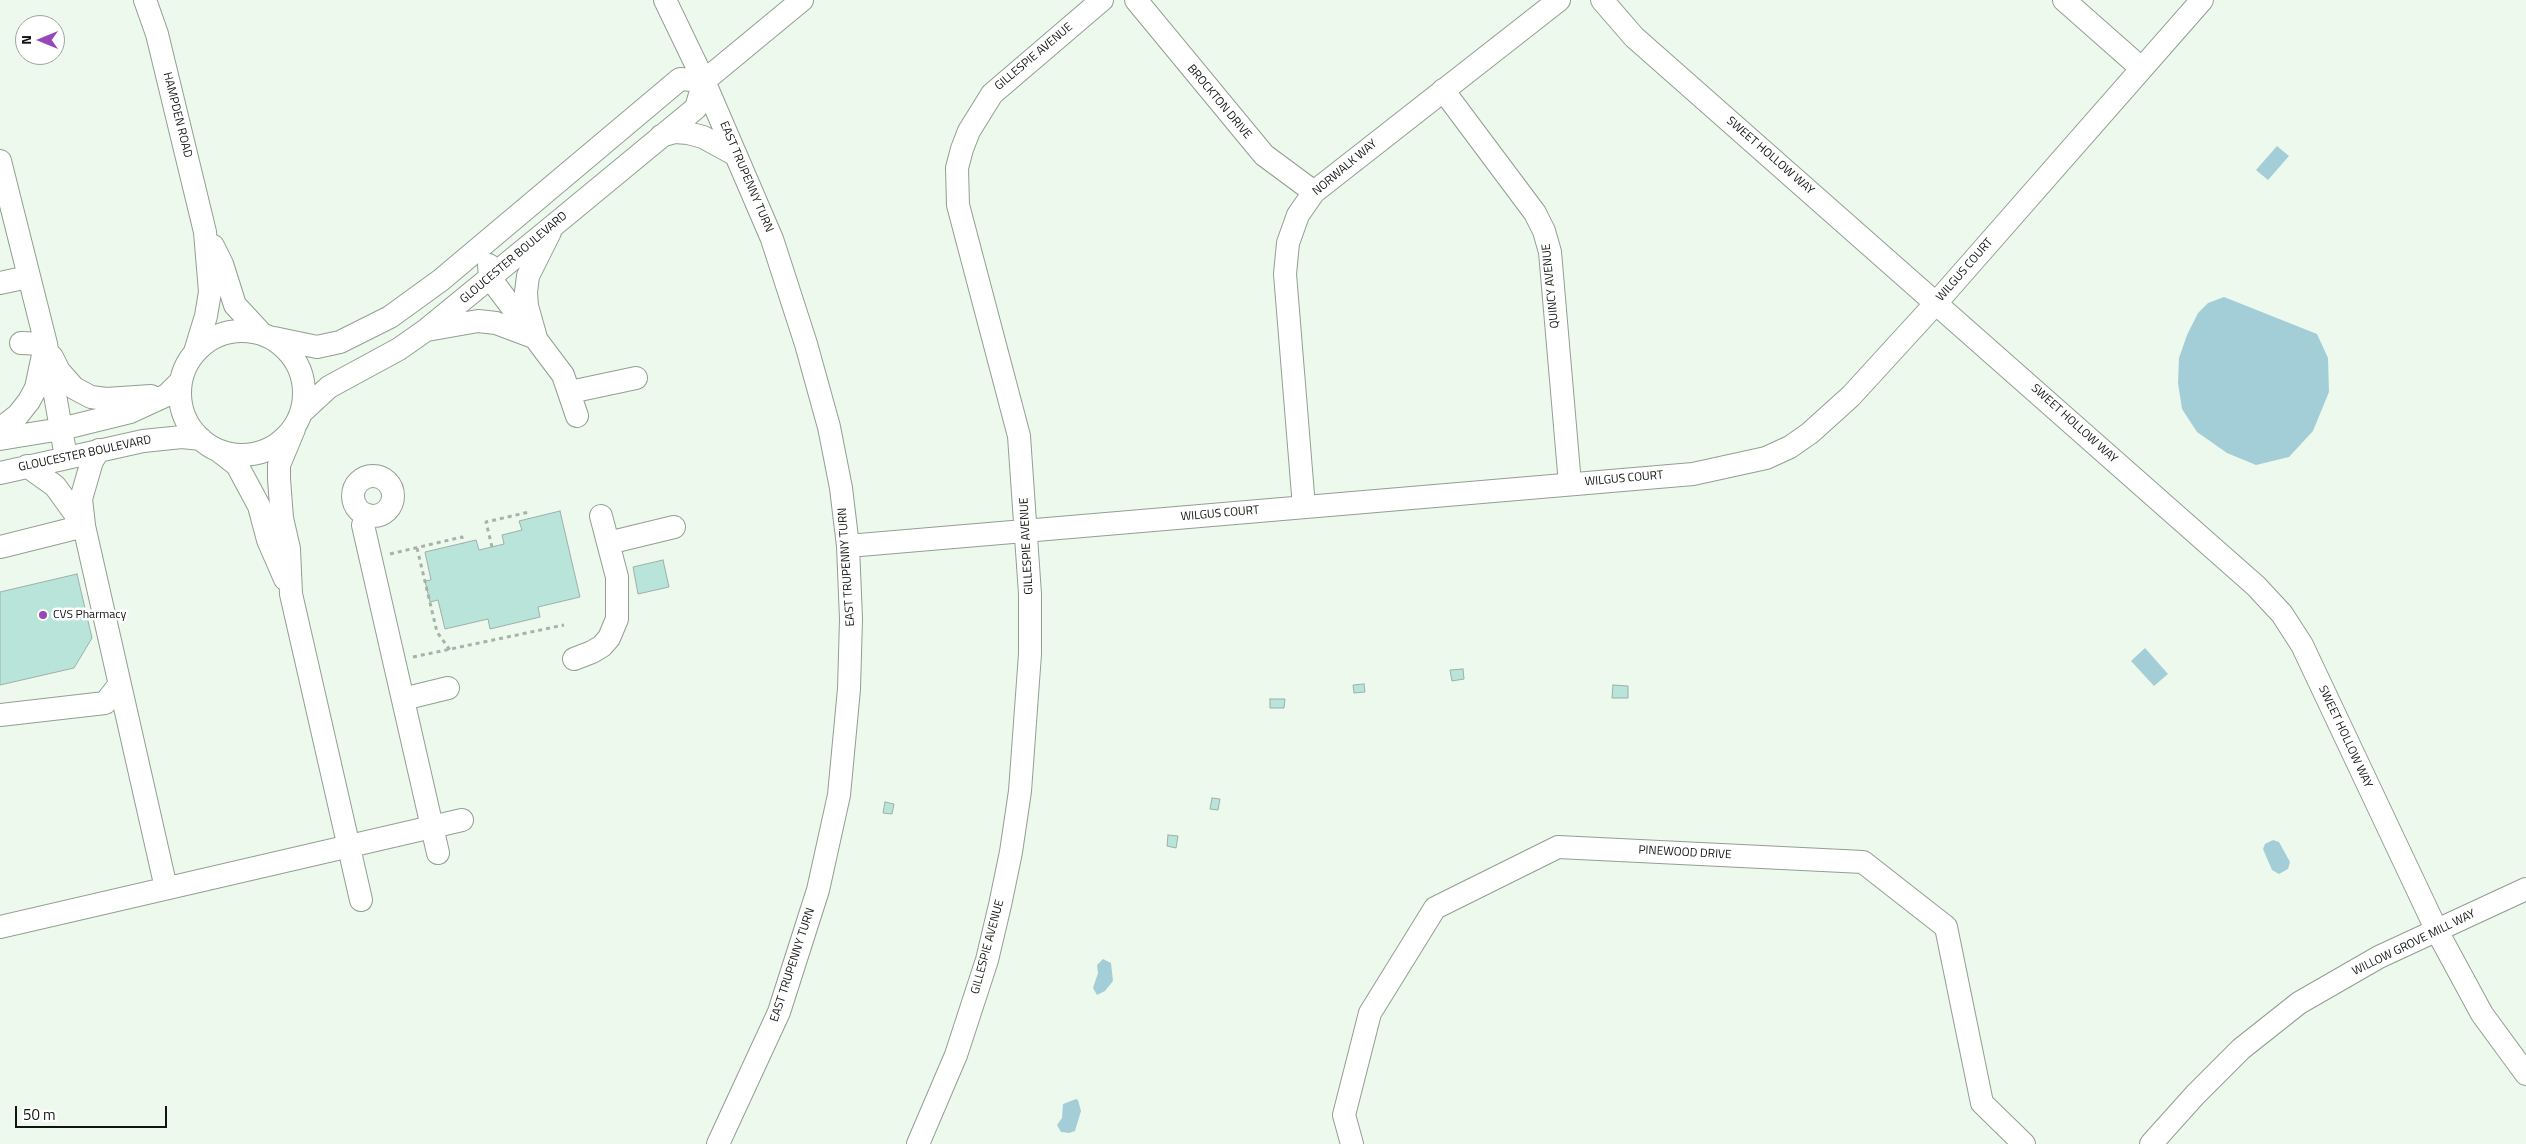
<!DOCTYPE html>
<html>
<head>
<meta charset="utf-8">
<style>
	body { margin:0 }
	#map { position:relative; width:2526px; height:1144px; overflow:hidden; background:#edf9ec; font-family:"Titillium Web",sans-serif }
	canvas { display:block }
	.north { position:absolute; left:15px; top:15px; width:50px; height:50px; box-sizing:border-box; background:#fff; border:1px solid #a0a1a0; border-radius:50%; rotate:270deg; font-size:14px; font-weight:700; line-height:20px; text-align:center; color:#111511 }
	.north::after { content:''; display:block; margin:auto; width:18px; height:22px; background:#9648b9; clip-path:polygon(50% 0,100% 100%,50% 72%,0 100%) }
	.scale { position:absolute; left:15px; top:1106px; width:152px; height:22px; box-sizing:border-box; border:2px solid #111511; border-top:0; padding-left:6px; font-size:15px; line-height:18px; white-space:nowrap; color:#111511; -webkit-text-stroke:4px #fff; paint-order:stroke }
</style>
</head>
<body>
<div id="map">
<canvas width="2526" height="1144"></canvas>
<div class="north">N</div>
<div class="scale">50 m</div>
</div>
<script>
const c = document.querySelector('canvas').getContext('2d');
c.lineJoin = 'round';
function fillPath(path, color) { c.fillStyle = color; c.fill(path, 'evenodd'); }
const toPath = rows => new Path2D(rows.map(r => 'M' + r).join(''));
function trace(path, color, width, dash) { c.strokeStyle = color; c.lineWidth = width; c.lineCap = dash ? 'butt' : 'round'; c.setLineDash(dash || []); c.stroke(path); }
function write(font, color, halo, rows, align = 'center') {
  c.font = font + ' "Titillium Web",sans-serif'; c.lineWidth = 5; c.setLineDash([]); c.textBaseline = 'middle'; c.strokeStyle = halo; c.fillStyle = color; for (const [text, x, y, turn = 0] of rows) {
    c.save(); c.translate(x, y); c.rotate((+turn || 0) * Math.PI / 180); c.textAlign = isNaN(turn) ? turn : align; if (halo) c.strokeText(text, 0, 0); c.fillText(text, 0, 0); c.restore();
  }
}
const water = toPath([
	[2277,146,2289,156,2268,180,2256,170],
	[2224,297,2317,334,2328,358,2329,392,2313,431,2289,457,2256,465,2227,453,2197,432,2182,409,2178,383,2179,358,2187,335,2198,313,2208,303],
	[2145,648,2168,674,2154,686,2131,661],
	[2273,840,2279,842,2290,862,2288,869,2279,874,2272,870,2263,849,2265,844],
	[1103,959,1111,963,1113,981,1105,991,1097,995,1093,988,1098,973,1097,965],
	[1076,1099,1078,1100,1081,1111,1075,1131,1069,1133,1061,1132,1057,1125,1062,1118,1063,1104]
]);
const building = toPath([
	[560,511,580,597,538,607,540,617,490,629,488,619,445,629,438,600,430,602,425,581,431,580,425,552,476,540,479,550,504,544,502,535,522,530,519,521,560,511],
	[663,560,669,587,638,594,633,567,663,560],
	[77,574,92,638,74,668,0,685,0,592,77,574],
	[1463,669,1464,679,1452,681,1450,670,1463,669],
	[1364,684,1365,692,1354,693,1353,685,1364,684],
	[1613,685,1628,686,1628,698,1612,698,1613,685],
	[1270,699,1285,699,1284,708,1270,708,1270,699],
	[1212,798,1220,799,1218,810,1210,809,1212,798],
	[885,802,894,804,892,814,883,813,885,802],
	[1168,835,1178,836,1176,848,1167,846,1168,835]
]);
const path = toPath([
	[492,547,486,522,529,512],
	[417,548,437,632,450,650],
	[390,554,462,537,462,544],
	[413,657,564,625]
]);
const minor = toPath([
	[145,0,157,34,205,232,210,292,206,316,195,352],
	[665,0,704,81,772,239,806,344,829,427,841,488,848,546,851,619,849,689,839,795,818,890,779,1012,718,1144],
	[1136,0,1264,155,1314,192],
	[1602,0,1634,37,2256,586,2282,614,2302,645,2437,931,2482,1014,2526,1074],
	[2064,0,2141,68],
	[1443,90,1535,213,1544,231,1550,252,1570,484],
	[661,136,675,132,688,133,703,137,736,155],
	[0,161,46,344,66,457],
	[213,246,222,264,235,305,261,333],
	[489,265,490,278,563,375,577,416],
	[0,283,28,277],
	[427,330,478,321,496,323,536,338,527,306,526,292,528,276,550,232],
	'180 393a62 62 0 1 1 124 0a62 62 0 1 1-124 0Z',
	[274,338,317,347,340,342,390,317,441,280,680,79,704,81],
	[21,343,46,344],
	[52,357,59,371,74,388,91,397,106,399,151,396],
	[570,392,636,378],
	[302,412,329,387,399,349,426,330,553,226,696,108,704,81,802,0],
	[0,429,18,415,29,401,36,388,43,355],
	[294,429,279,465,279,479,282,518,289,549,291,594,361,900],
	[0,439,61,429,130,412,167,395,181,381],
	[219,451,237,465,259,506,268,540,285,579],
	[27,466,55,486,84,526],
	[0,473,143,441,182,437,201,439],
	'353 496a20 20 0 1 1 40 0a20 20 0 1 1-40 0Z',
	[1304,507,1285,274,1288,243,1298,215,1314,192,1559,0],
	[368,515,363,525,438,853],
	[84,525,81,499,92,461,99,450],
	[608,543,674,527],
	[848,546,1693,474,1766,458,1790,447,1810,433,1851,396,1937,302,2202,0],
	[0,547,84,526,166,888],
	[574,659,592,652,602,646,609,638,617,619,617,577,601,516],
	[403,699,448,688],
	[0,715,105,703,119,685],
	[0,927,462,820],
	[918,1144,956,1055,987,960,1000,905,1011,852,1020,791,1030,654,1030,594,1019,436,958,205,957,168,962,149,969,131,992,94,1102,0],
	[1352,1144,1344,1115,1370,1013,1435,908,1558,847,1863,862,1946,927,1982,1103,2024,1144],
	[2151,1144,2195,1095,2241,1049,2299,1003,2379,957,2526,889]
]);
const markers = [
	[43,615,5,"#9648b9"]
];
const streetNames = [
	["GILLESPIE AVENUE",1034,57,-40],
	["BROCKTON DRIVE",1219,102,50],
	["HAMPDEN ROAD",177,115,76],
	["SWEET HOLLOW WAY",1770,156,41],
	["NORWALK WAY",1345,168,-40],
	["EAST TRUPENNY TURN",746,177,67],
	["GLOUCESTER BOULEVARD",514,258,-40],
	["WILGUS COURT",1965,270,-49],
	["QUINCY AVENUE",1551,286,-96],
	["SWEET HOLLOW WAY",2074,424,42],
	["GLOUCESTER BOULEVARD",85,454,-12],
	["WILGUS COURT",1624,479,-5],
	["WILGUS COURT",1220,514,-5],
	["GILLESPIE AVENUE",1027,546,-93],
	["EAST TRUPENNY TURN",847,567,-94],
	["SWEET HOLLOW WAY",2345,737,65],
	["PINEWOOD DRIVE",1685,853,3],
	["WILLOW GROVE MILL WAY",2414,943,-26],
	["GILLESPIE AVENUE",988,947,-75],
	["EAST TRUPENNY TURN",793,965,-72]
];
const poiNames = [
	["CVS Pharmacy",53,615]
];
fillPath(water, '#a3ced8');
fillPath(building, '#b9e4d9');
trace(building, '#9dafaa', 1);
trace(minor, '#939e92', 24);
trace(path, '#a9b2a8', 3, [4, 4]);
trace(minor, '#fff', 22);
for (const [x, y, r, color] of markers) { const dot = new Path2D(); dot.arc(x, y, r, 0, 2 * Math.PI); c.fillStyle = color; c.fill(dot); trace(dot, '#fff', 2); }
write('12px', '#111511', '#fff', streetNames);
write('12px', '#111511', '#fff', poiNames, 'left');
</script>
</body>
</html>
